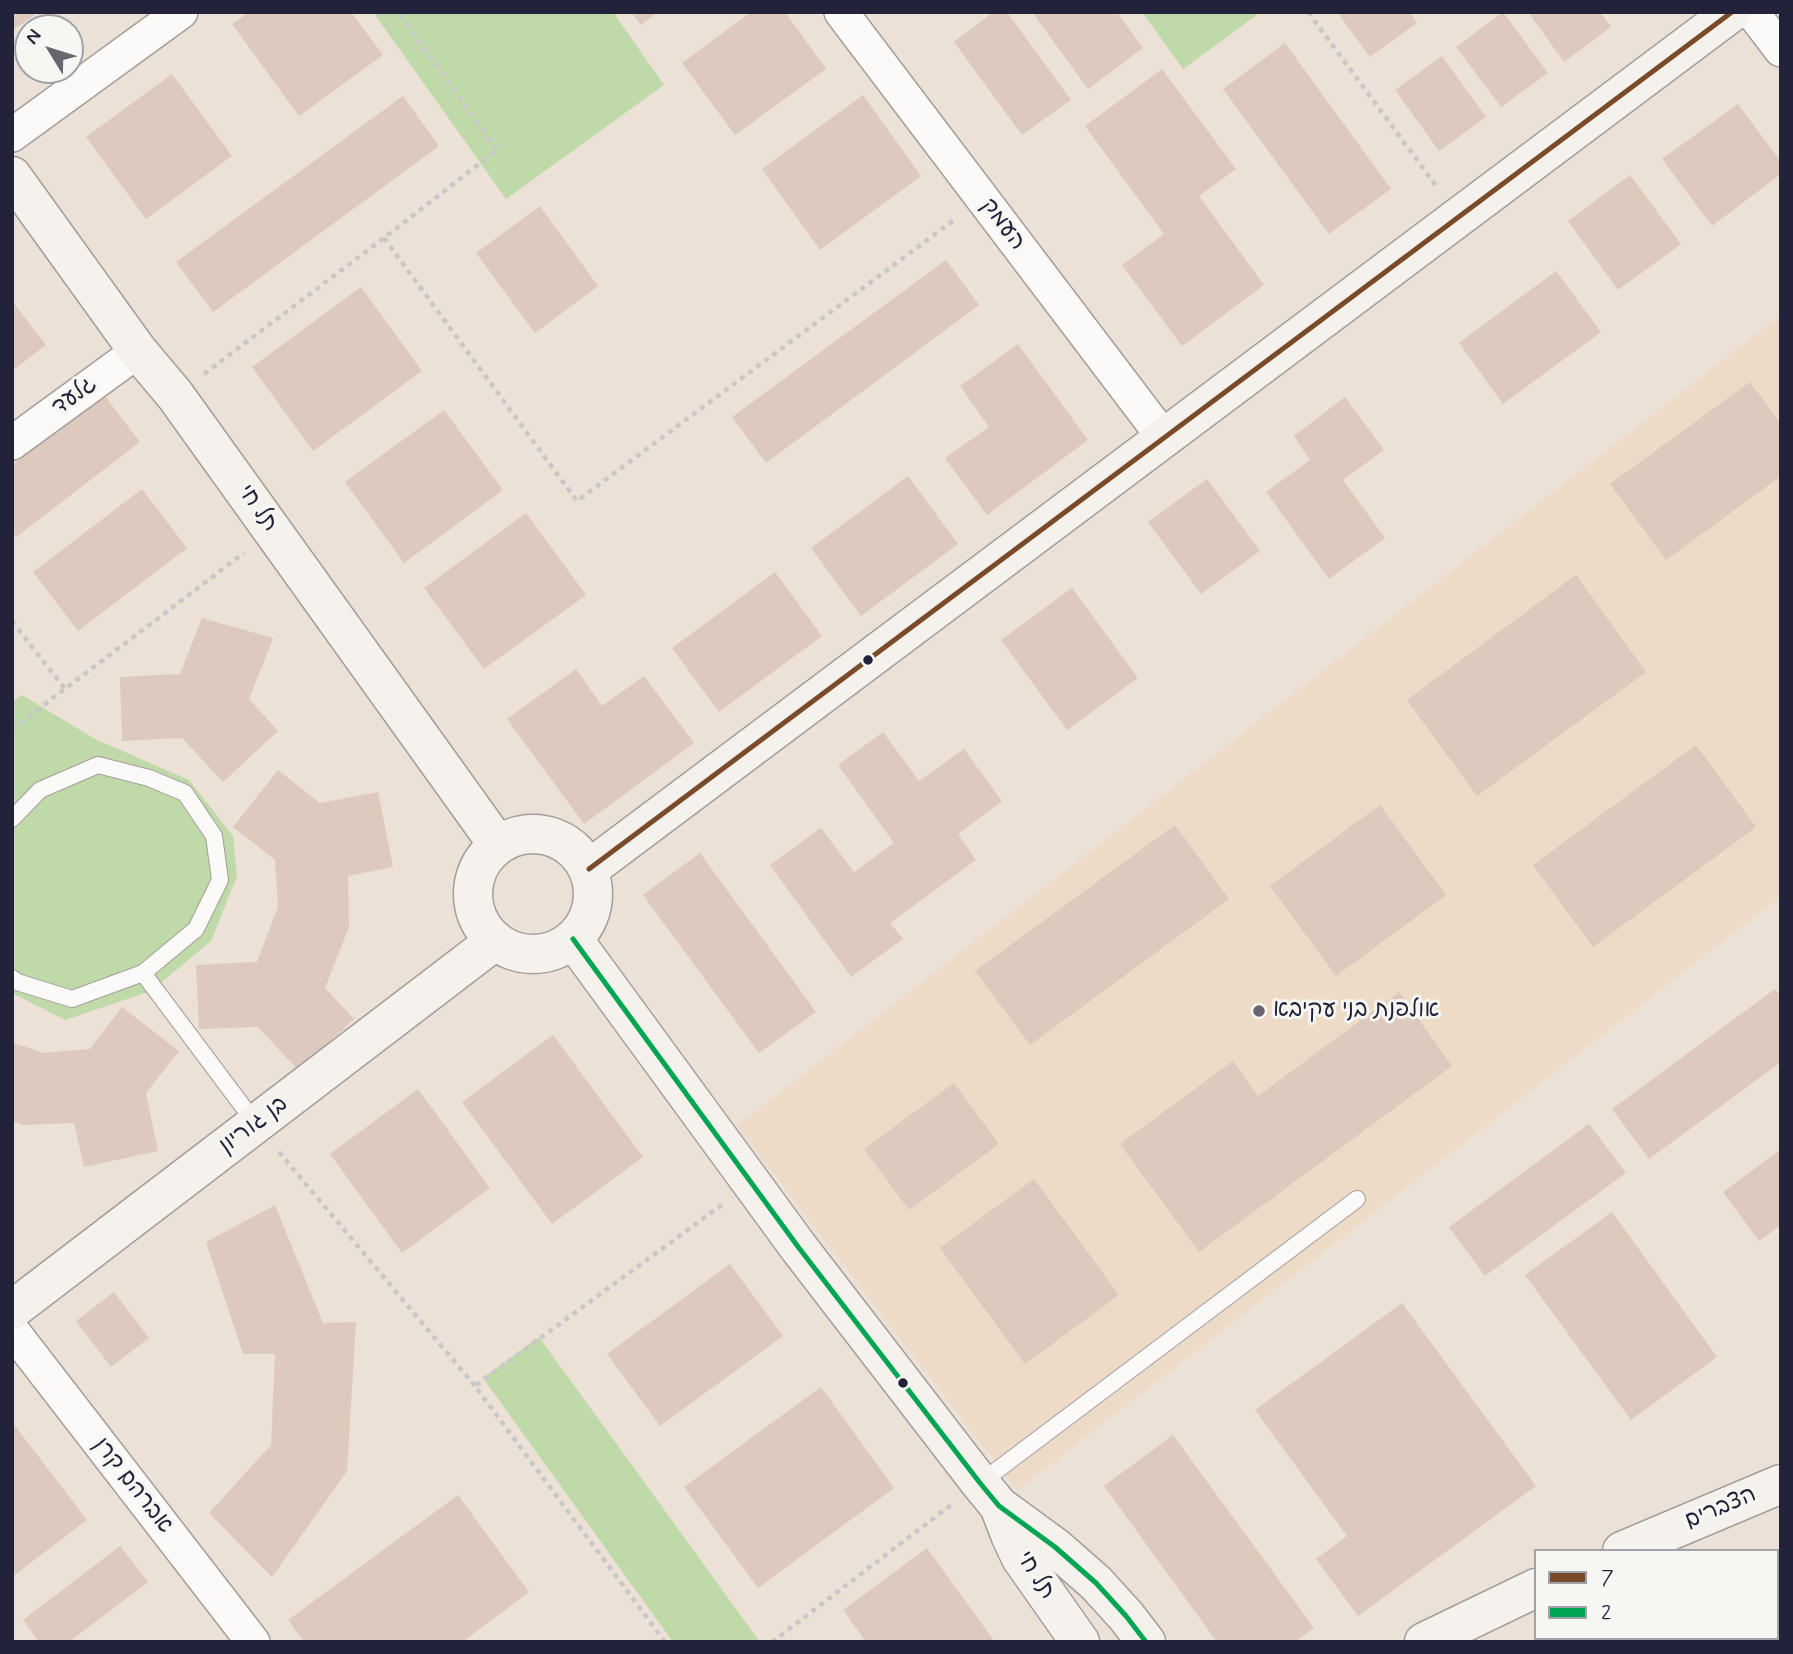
<!DOCTYPE html>
<html>
<head>
<meta charset="utf-8">
<style>
	body { margin:0 }
	#map { position:relative; width:1793px; height:1654px; overflow:hidden; background:#ece1d6; font-family:Mynerve,sans-serif }
	canvas { display:block }
	.frame { position:absolute; inset:0; border:14px solid #22223b; pointer-events:none }
	.legend { position:absolute; left:1534px; top:1549px; width:245px; height:91px; box-sizing:border-box; background:#f6f6f2; border:2px solid #a1a1a9; margin:0; padding:9px 12px; list-style:none; font-size:21px; color:#22223b }
	.legend li { display:flex; align-items:center; gap:14px; height:35px }
	.legend b { width:35px; border:2px solid #a1a1a9 }
	.north { position:absolute; left:14px; top:14px; width:70px; height:70px; box-sizing:border-box; background:#f6f6f2; border:2px solid #a1a1a9; border-radius:50%; rotate:308deg; font-size:19px; font-weight:700; line-height:28px; text-align:center; color:#22223b }
	.north::after { content:''; display:block; margin:auto; width:24px; height:32px; background:#696571; clip-path:polygon(50% 0,100% 100%,50% 72%,0 100%) }
</style>
</head>
<body>
<div id="map">
<canvas width="1793" height="1654"></canvas>
<div class="frame"></div>
<ul class="legend">
<li><b style="height:9px;background:#7a4b2a"></b>7</li>
<li><b style="height:9px;background:#00a651"></b>2</li>
</ul>
<div class="north">N</div>
</div>
<script>
const c = document.querySelector('canvas').getContext('2d');
c.lineJoin = 'round';
function fillPath(path, color) { c.fillStyle = color; c.fill(path, 'evenodd'); }
const toPath = rows => new Path2D(rows.map(r => 'M' + r).join(''));
function trace(path, color, width, dash) { c.strokeStyle = color; c.lineWidth = width; c.lineCap = dash ? 'butt' : 'round'; c.setLineDash(dash || []); c.stroke(path); }
function write(font, color, halo, rows, align = 'center') {
  c.font = font + ' Mynerve,"Playpen Sans Hebrew",sans-serif'; c.lineWidth = 6; c.setLineDash([]); c.textBaseline = 'middle'; c.strokeStyle = halo; c.fillStyle = color; for (const [text, x, y, turn = 0] of rows) {
    c.save(); c.translate(x, y); c.rotate((+turn || 0) * Math.PI / 180); c.textAlign = isNaN(turn) ? turn : align; if (halo) c.strokeText(text, 0, 0); c.fillText(text, 0, 0); c.restore();
  }
}
const built = toPath([
	[1781,315,1781,896,1017,1490,737,1126]
]);
const green = toPath([
	[373,12,613,12,664,85,506,199],
	[1142,12,1261,12,1183,69],
	[22,695,95,739,189,780,233,836,237,876,211,941,151,991,65,1020,12,993,12,702],
	[539,1337,760,1642,673,1642,483,1378]
]);
const building = toPath([
	[12,12,38,12,12,31],
	[249,12,351,12,383,55,299,116,232,24],
	[631,12,658,12,641,25],
	[751,12,785,12,826,69,735,135,682,63],
	[993,12,1007,12,1071,100,1022,135,954,42],
	[1032,12,1117,12,1143,48,1088,89],
	[1337,12,1410,12,1417,23,1370,57],
	[1503,12,1548,73,1501,107,1456,47],
	[1528,12,1600,12,1611,27,1564,62],
	[1285,43,1391,189,1329,234,1223,89],
	[1442,56,1486,117,1439,151,1395,90],
	[1162,69,1236,169,1199,196,1264,285,1182,346,1122,265,1164,234,1085,126],
	[172,74,232,156,146,219,86,137],
	[863,95,921,176,820,250,762,169],
	[403,96,439,146,213,312,176,262],
	[1738,104,1781,162,1781,174,1712,226,1662,159],
	[1630,175,1681,244,1618,290,1568,221],
	[540,206,598,286,535,333,476,253],
	[946,260,979,305,766,463,732,417],
	[1556,271,1601,332,1503,404,1459,343],
	[361,287,422,371,313,451,252,367],
	[12,301,46,345,12,371],
	[1018,344,1088,440,987,515,945,458,989,427,960,386],
	[1750,382,1781,424,1781,476,1666,560,1610,484],
	[104,395,140,442,16,537,12,531,12,465],
	[1345,397,1384,450,1343,480,1385,538,1329,579,1266,492,1310,460,1294,436],
	[444,410,503,490,404,563,345,482],
	[908,476,958,544,861,616,811,548],
	[1207,479,1260,551,1201,594,1148,522],
	[142,489,187,548,78,631,33,572],
	[526,513,586,595,484,669,424,588],
	[775,572,822,636,719,712,672,648],
	[1576,575,1646,672,1477,796,1407,700],
	[1072,588,1138,678,1067,730,1001,640],
	[202,618,273,638,249,699,278,731,223,782,182,738,122,741,120,677,180,674],
	[576,669,602,706,644,676,694,743,584,824,507,719],
	[883,732,919,781,964,749,1002,801,958,834,976,860,890,923,903,939,851,977,770,865,821,828,854,872,894,843,838,765],
	[1696,745,1756,827,1593,947,1533,865],
	[278,770,320,803,378,792,393,867,348,876,349,927,325,988,354,1019,299,1071,258,1027,199,1029,196,965,257,962,278,907,275,860,233,827],
	[1380,805,1446,895,1336,976,1270,886],
	[1175,825,1229,899,1030,1045,975,971],
	[700,853,816,1012,759,1053,643,895],
	[1775,989,1781,997,1781,1062,1649,1159,1612,1109],
	[1399,992,1452,1066,1199,1252,1120,1144,1233,1061,1258,1096],
	[122,1007,179,1051,146,1093,158,1151,84,1167,74,1123,24,1125,12,1121,12,1042,43,1053,90,1049],
	[553,1035,643,1157,552,1224,462,1102],
	[954,1083,999,1144,909,1210,864,1149],
	[418,1089,490,1188,402,1253,330,1154],
	[1589,1124,1626,1173,1485,1276,1449,1227],
	[1781,1149,1781,1225,1759,1241,1723,1192],
	[1034,1179,1119,1295,1025,1364,940,1248],
	[275,1205,323,1323,356,1322,347,1471,272,1577,209,1513,271,1445,275,1354,243,1354,206,1242],
	[1612,1212,1717,1357,1631,1420,1525,1275],
	[730,1264,783,1336,660,1426,607,1354],
	[114,1292,149,1338,111,1367,76,1321],
	[1402,1303,1536,1486,1358,1616,1316,1559,1347,1536,1255,1410],
	[821,1387,894,1488,758,1588,684,1487],
	[12,1422,87,1520,12,1577],
	[1173,1435,1314,1628,1295,1642,1217,1642,1104,1486],
	[458,1495,529,1592,462,1642,304,1642,288,1620],
	[120,1546,148,1582,69,1642,39,1642,23,1620],
	[927,1548,995,1642,866,1642,843,1610]
]);
const path = toPath([
	[1308,12,1437,187],
	[384,238,577,501,954,220],
	[204,374,384,238,497,150,398,12],
	[12,621,65,689],
	[12,729,244,553],
	[279,1152,475,1386],
	[665,1642,475,1386,723,1204],
	[772,1642,951,1505]
]);
const lane = toPath([
	[12,819,40,790,98,765,149,778,185,793,214,836,220,880,196,929,143,973,72,999,17,982,12,978],
	[143,973,256,1124],
	[980,1483,1357,1199]
]);
const street = toPath([
	[841,12,1164,438],
	[1752,12,1781,50],
	[12,135,181,12],
	[12,443,138,351],
	[12,1330,253,1642]
]);
const secondary = toPath([
	[12,176,138,351,175,395,498,845],
	'473 894a60 60 0 1 1 120 0a60 60 0 1 1-120 0Z',
	[589,869,1732,12],
	[573,939,799,1248,980,1483,999,1506,1055,1547,1096,1583,1126,1616,1146,1642],
	[12,1310,495,941],
	[999,1506,1011,1537,1021,1558,1080,1642],
	[1622,1551,1781,1484],
	[1424,1642,1536,1588]
]);
const highway = toPath([
	[1777,1575,1781,1574],
	[1777,1612,1781,1611],
	[1583,1642,1593,1638],
	[1722,1642,1729,1638]
]);
const bus1 = toPath([
	[589,869,1732,12]
]);
const bus2 = toPath([
	[573,939,799,1248,980,1483,999,1506,1055,1547,1096,1583,1126,1616,1146,1642]
]);
const markers = [
	[868,660,6,"#22223b"],
	[1259,1011,7,"#696571"],
	[903,1383,6,"#22223b"]
];
const streetNames = [
	["העמק",1002,225,53],
	["גלעד",75,397,-36],
	["תל חי",257,509,54],
	["בן גוריון",254,1126,-37],
	["אברהם קרן",132,1486,52],
	["הצברים",1721,1509,-23],
	["תל חי",1035,1576,57]
];
const poiNames = [
	["אולפנת בני עקיבא",1273,1011]
];
fillPath(built, '#eddbc7');
fillPath(green, '#bfd9a9');
fillPath(building, '#ddc9bd');
trace(lane, '#a49e9b', 18);
trace(street, '#a49e9b', 36);
trace(secondary, '#a49e9b', 41);
trace(highway, '#a49e9b', 41);
trace(path, '#c9c7c7', 4.5, [5, 5]);
trace(lane, '#fcfaf9', 16);
trace(street, '#fcfaf9', 33);
trace(secondary, '#f5f2ee', 38);
trace(highway, '#ede4dc', 38);
trace(bus1, '#7a4b2a', 5);
trace(bus2, '#00a651', 5);
for (const [x, y, r, color] of markers) { const dot = new Path2D(); dot.arc(x, y, r, 0, 2 * Math.PI); c.fillStyle = color; c.fill(dot); trace(dot, '#f6f6f2', 2.5); }
write('23px', '#22223b', '#f6f6f2', streetNames);
write('23px', '#22223b', '#f6f6f2', poiNames, 'left');
</script>
</body>
</html>
